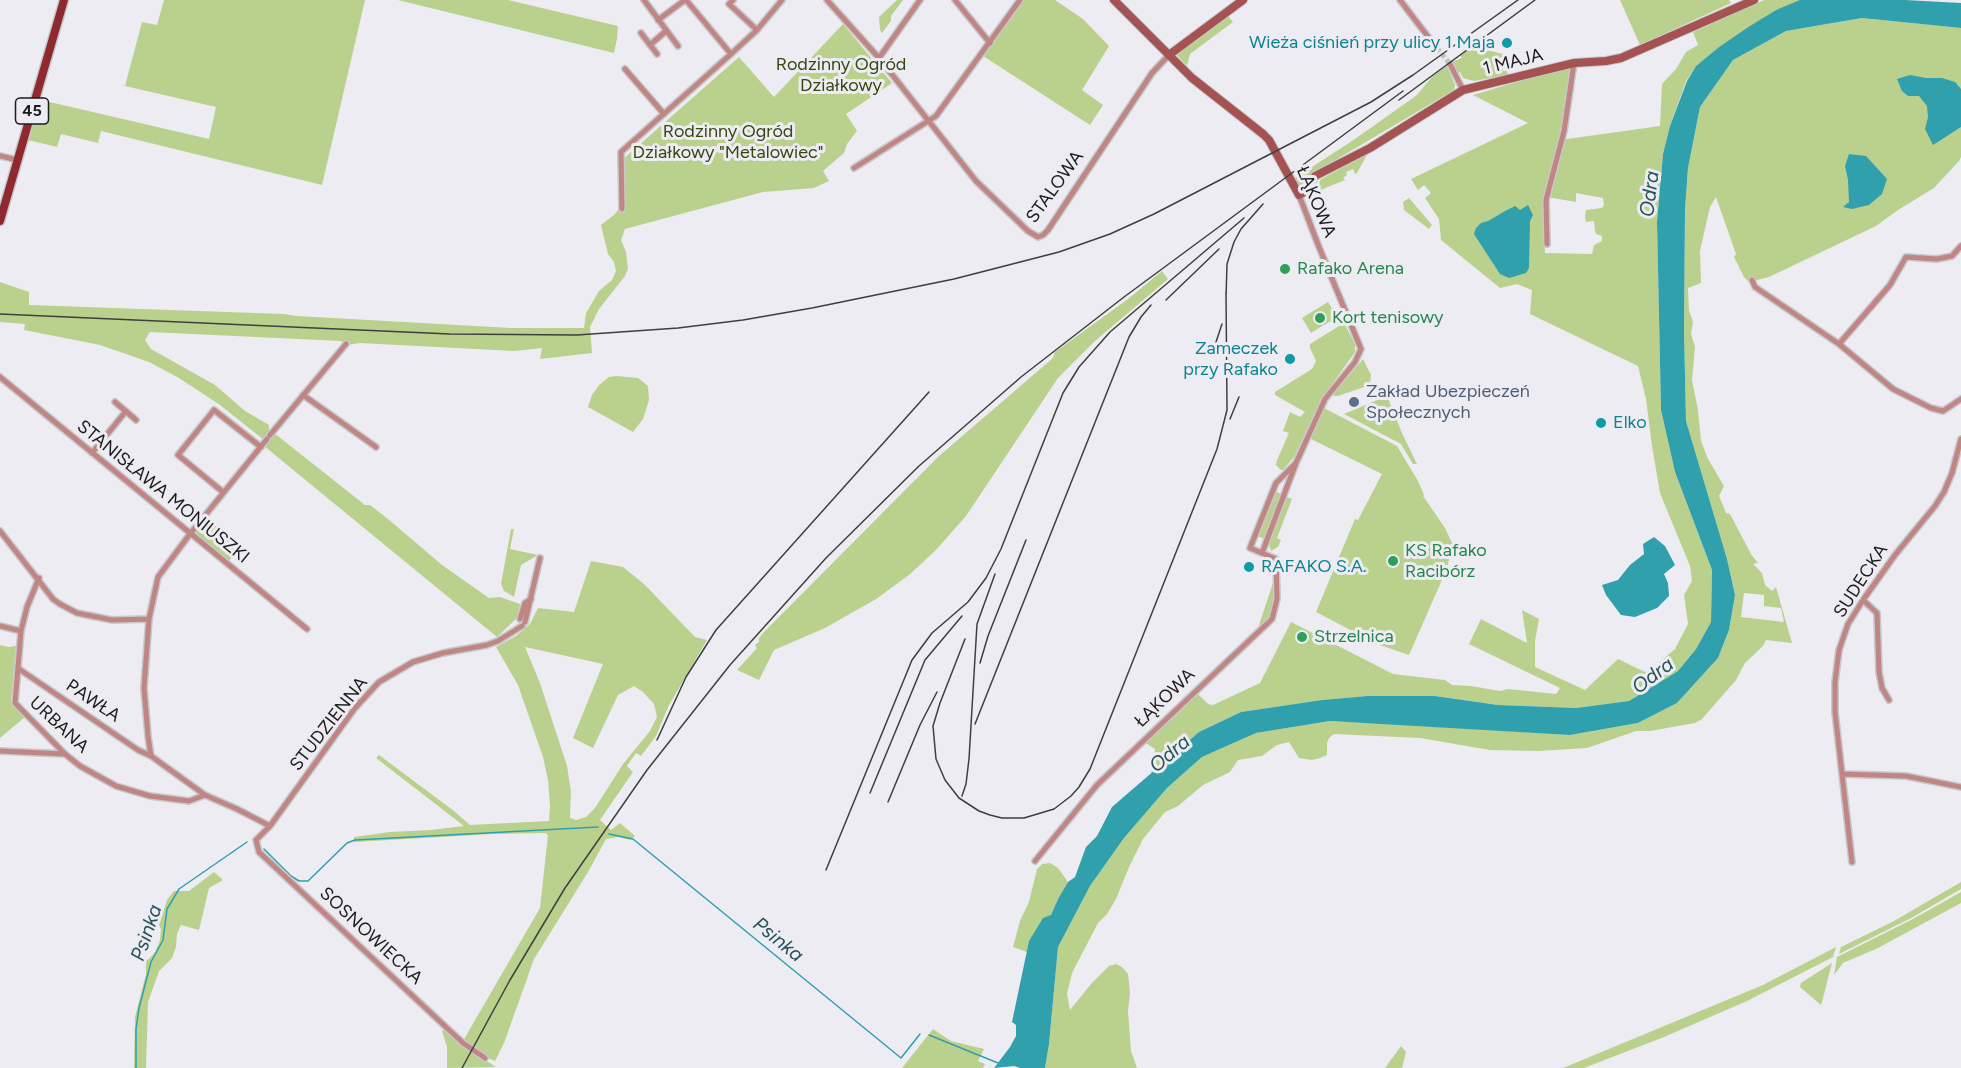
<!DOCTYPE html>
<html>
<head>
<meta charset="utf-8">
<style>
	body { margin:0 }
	canvas { display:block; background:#ececf2 }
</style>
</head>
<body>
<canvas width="1961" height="1068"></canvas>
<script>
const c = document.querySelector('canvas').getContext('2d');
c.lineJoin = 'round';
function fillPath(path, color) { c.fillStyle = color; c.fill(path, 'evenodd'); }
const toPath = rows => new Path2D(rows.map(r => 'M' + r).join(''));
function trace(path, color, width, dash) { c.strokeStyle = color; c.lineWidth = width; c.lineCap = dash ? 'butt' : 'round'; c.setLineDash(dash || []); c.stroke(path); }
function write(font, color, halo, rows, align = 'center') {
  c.font = font + ' Figtree,sans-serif'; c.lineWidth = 6; c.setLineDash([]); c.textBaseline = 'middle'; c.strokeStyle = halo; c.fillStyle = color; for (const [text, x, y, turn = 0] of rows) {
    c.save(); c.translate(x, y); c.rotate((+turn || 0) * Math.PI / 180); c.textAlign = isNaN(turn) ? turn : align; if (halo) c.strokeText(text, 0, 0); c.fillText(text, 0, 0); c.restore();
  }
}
const green = toPath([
	[164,0,365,0,322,185,101,131,98,143,61,134,57,147,28,140,41,100,209,139,216,107,125,86,142,22,157,25],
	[398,0,508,0,618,26,617,39,614,53],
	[897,0,903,0,891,16,891,21,882,33,880,30,879,17],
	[1022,0,1055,0,1083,19,1109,46,1082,90,1103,105,1090,125,983,56],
	[1620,0,1729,0,1731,3,1640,45],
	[1764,0,1825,0,1788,6,1776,10,1719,47,1696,66,1686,81,1670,126,1663,154,1657,222,1661,410,1675,472,1712,570,1711,622,1696,649,1678,671,1629,701,1576,708,1498,705,1435,696,1367,696,1322,700,1241,712,1199,732,1151,774,1155,749,1144,742,1197,693,1208,704,1213,705,1260,683,1291,622,1393,674,1445,680,1452,685,1471,686,1500,691,1508,689,1556,694,1560,688,1469,644,1481,619,1527,643,1522,610,1539,619,1535,641,1535,667,1585,690,1618,659,1647,673,1675,649,1688,624,1684,595,1692,581,1690,566,1660,493,1652,446,1646,399,1638,366,1530,314,1532,290,1517,284,1500,288,1441,240,1439,219,1425,198,1431,193,1424,185,1418,190,1411,179,1528,123,1473,95,1567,67,1571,69,1559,138,1567,139,1660,126,1662,84,1676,69,1686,52,1698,45,1693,32],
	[1576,193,1603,198,1604,205,1602,208,1586,210,1585,217,1586,222,1594,221,1595,231,1596,234,1602,236,1602,241,1594,245,1592,254,1545,253,1544,228,1547,197,1576,202],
	[1228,16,1233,22,1190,54,1187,66,1177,55],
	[1862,18,1961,28,1961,157,1959,161,1934,188,1898,210,1876,226,1769,277,1757,280,1754,287,1744,277,1734,257,1736,254,1716,197,1710,207,1700,251,1701,283,1688,288,1689,310,1693,322,1691,334,1695,347,1692,380,1698,410,1701,441,1708,459,1724,486,1719,496,1726,513,1730,514,1751,554,1758,563,1753,564,1762,573,1765,585,1772,591,1776,587,1792,643,1766,640,1763,646,1745,663,1736,680,1702,719,1695,723,1650,731,1636,731,1587,748,1539,751,1490,750,1420,738,1334,734,1329,738,1327,743,1327,755,1320,758,1312,760,1299,758,1289,742,1277,745,1262,756,1238,760,1230,772,1203,785,1178,806,1165,812,1143,839,1129,867,1116,899,1107,914,1098,923,1072,973,1067,994,1070,1010,1091,984,1109,966,1116,964,1122,967,1128,974,1130,993,1128,1011,1131,1051,1137,1068,1045,1068,1049,1044,1058,947,1090,886,1124,838,1167,788,1202,757,1256,733,1330,721,1416,725,1570,735,1638,723,1677,703,1718,658,1729,630,1735,595,1727,559,1686,421,1684,331,1685,209,1688,168,1700,107,1733,60,1786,31],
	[1744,593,1764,595,1764,606,1781,608,1784,622,1741,617],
	[843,24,892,83,846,114,857,131,847,144,844,153,823,171,829,181,814,188,763,192,625,229,621,240,626,252,628,269,625,276,599,309,590,327,592,353,540,359,542,348,514,351,360,343,346,345,341,341,150,332,145,340,151,349,215,385,245,411,269,425,269,434,264,440,220,405,179,378,149,362,100,345,24,330,25,324,0,322,0,282,29,292,29,305,284,314,297,316,511,328,584,328,586,313,599,291,612,280,616,271,614,262,608,254,601,225,615,214,620,207,622,160,739,57,774,97],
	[1476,43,1483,49,1503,54,1503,71,1507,71,1508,75,1474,81,1463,78,1460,72,1458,73,1452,62,1462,58,1460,55],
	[1447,66,1455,85,1454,90,1310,175,1300,189,1295,178,1355,139,1417,95,1432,77],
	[1368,153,1357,173,1355,174,1353,169,1346,172,1347,175,1343,178,1345,180,1318,191,1320,180],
	[1409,198,1432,225,1429,229,1404,210,1403,202],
	[1162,271,1168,279,1095,341,1058,378,966,516,936,550,909,575,876,599,825,628,774,650,759,680,737,670,757,648,755,645,759,642,759,638,764,632,939,456,1053,358,1055,352,1128,299],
	[1328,302,1337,317,1311,333,1302,318],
	[1344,323,1355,344,1355,352,1321,400,1294,457,1283,470,1281,470,1276,465,1277,460,1289,433,1283,431,1290,412,1300,417,1305,412,1275,395,1275,392,1312,369,1316,361,1310,348,1310,344],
	[1363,359,1371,375,1370,385,1338,396,1334,396,1333,394],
	[616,376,638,378,648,386,649,400,643,419,633,432,588,407,592,395,599,385,609,377],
	[1387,396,1402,433,1417,464,1413,464,1401,444,1344,414],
	[1324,408,1397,446,1418,481,1424,495,1423,496,1445,528,1452,543,1452,550,1445,573,1409,655,1377,644,1316,612,1355,519,1358,520,1382,474,1311,439],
	[274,433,365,505,370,505,388,519,442,565,489,598,500,597,520,604,517,618,497,637,264,446],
	[1275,491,1283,495,1265,539,1257,536],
	[1287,497,1292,499,1277,538,1281,540,1278,547,1271,551,1268,542],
	[206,518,241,546,228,562,193,533],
	[511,529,514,529,510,549,538,555,521,565,514,597,504,591,501,584],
	[591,561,623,567,644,584,695,637,707,640,669,705,656,736,641,756,636,753,627,766,633,772,600,820,611,830,620,823,635,836,630,840,618,837,606,839,588,872,534,959,504,1043,495,1061,486,1057,463,1041,540,908,548,835,545,833,493,834,354,842,354,837,390,832,431,830,464,826,376,758,379,755,454,811,470,825,549,821,550,806,548,780,543,757,518,685,496,647,516,636,530,624,538,608,574,612],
	[525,647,603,664,573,738,593,748,618,695,634,686,643,692,654,704,657,717,650,731,623,764,595,808,586,817,576,820,570,818,571,792,567,766,540,683],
	[1273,583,1275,584,1275,597,1271,616,1261,626,1259,625],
	[0,645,9,647,16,646,11,702,25,717,0,738],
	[1050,863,1058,868,1068,882,1058,899,1051,915,1029,941,1027,952,1013,947,1020,921,1029,902,1037,869,1042,864],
	[214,872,223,880,209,888,199,930,181,925,177,934,176,947,172,958,159,971,157,977,148,1002,146,1068,134,1068,135,1017,146,974,146,960,149,959,155,952,160,940,161,929,159,925,167,900,174,891,189,891],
	[1961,882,1961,889,1954,893,1913,917,1839,954,1841,947,1894,921],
	[1961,892,1961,903,1878,948,1843,963,1834,975,1837,957,1913,919],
	[1836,947,1833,957,1747,1001,1664,1037,1584,1068,1563,1068,1763,985],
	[1832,963,1822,1002,1821,1005,1800,987,1801,983],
	[444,1029,473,1052,496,1067,447,1068,447,1047,442,1031],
	[933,1029,951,1041,984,1049,978,1061,985,1064,983,1068,902,1068],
	[1401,1046,1406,1052,1402,1068,1385,1068]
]);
const water = toPath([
	[1800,0,1905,0,1961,3,1961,28,1862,18,1786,31,1733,60,1700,107,1688,168,1685,209,1684,331,1686,421,1727,559,1735,595,1729,630,1718,658,1677,703,1638,723,1570,735,1330,721,1256,733,1202,757,1167,788,1124,838,1090,886,1058,947,1049,1044,1045,1068,1020,1068,1014,1066,994,1068,1010,1047,1016,1036,1016,1025,1012,1022,1029,941,1043,918,1051,915,1058,899,1068,882,1075,877,1086,847,1097,836,1112,807,1199,732,1241,712,1322,700,1367,696,1435,696,1498,705,1576,708,1629,701,1678,671,1696,649,1711,622,1712,570,1675,472,1661,410,1657,222,1663,154,1670,126,1687,81,1696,66,1719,47,1750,26,1776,10],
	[1910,75,1926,78,1942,78,1955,82,1961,89,1961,127,1933,145,1925,129,1928,117,1927,106,1919,96,1908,96,1902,91,1897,79],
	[1849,154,1866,156,1887,179,1882,194,1869,205,1852,209,1843,207,1849,202,1848,180,1845,166],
	[1528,205,1533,215,1530,221,1529,268,1526,273,1509,278,1500,274,1474,234,1476,228,1481,223,1488,221,1507,210,1515,206,1520,210],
	[1654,537,1665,546,1675,565,1664,574,1668,583,1669,596,1657,608,1635,617,1621,615,1606,595,1602,585,1618,580,1630,565,1644,554,1643,544]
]);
const stream = toPath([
	[609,834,633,839,901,1058,920,1034],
	[264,849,291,876,299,881,308,881,347,843,355,840,598,827],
	[929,1035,998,1063],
	[136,1068,136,1029,139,1008,151,962,163,940,167,909,179,889,247,842]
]);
const streetTunnel = toPath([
	[1432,42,1450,64]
]);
const street = toPath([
	[644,0,678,46],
	[686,0,731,54],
	[733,0,729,4,757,30],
	[827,0,879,58,976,181,1028,231,1038,237,1043,235,1048,230,1152,73,1169,55],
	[955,0,990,43],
	[1400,0,1432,42],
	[658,20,685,0],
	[641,33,657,54],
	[650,45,666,31],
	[879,58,920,0],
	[1450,64,1463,90],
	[625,69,664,114],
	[0,156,18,160],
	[854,168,936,116,1020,0],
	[622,209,621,152,731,54,757,30,782,0],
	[1547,244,1546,200,1564,131,1574,63],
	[1752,280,1755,287,1839,344,1893,389,1931,408,1943,411,1961,399],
	[1839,344,1890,285,1906,257,1937,259,1952,256,1961,246],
	[0,377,307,629],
	[303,395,376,447],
	[115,402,136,420],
	[270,435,346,344],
	[92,453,126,411],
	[1296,463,1325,399,1355,362,1361,349,1319,247,1299,195],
	[223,492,178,455,214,410,261,447],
	[0,531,53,599,60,604,77,613,112,620,149,619],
	[39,578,27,607,21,631,15,703,65,754,80,766,116,786,150,796,189,801,205,795],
	[1863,600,1877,613,1879,672,1882,688,1889,700],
	[520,619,525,603,531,599],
	[525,622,540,558],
	[0,626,21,631],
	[19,669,138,750,151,756,205,795,237,809,270,826],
	[0,751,65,754],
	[151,756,148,736,144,688,149,619,158,577,190,534,267,439],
	[1842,774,1906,776,1961,787],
	[1035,861,1097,785,1272,619,1277,599,1276,559,1250,548,1276,483,1296,463,1262,553],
	[1852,862,1835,712,1835,682,1839,650,1848,624,1863,600,1895,555,1935,506,1944,492,1952,473,1961,439],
	[485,1058,463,1043,259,852,256,840,270,826,355,708,379,682,413,662,443,653,487,645,498,641,522,626]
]);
const secondary = toPath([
	[1114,0,1192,78,1263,134,1269,140,1299,195,1306,191,1315,176,1370,148,1463,90,1574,63,1606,61,1621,58,1754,0],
	[1169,55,1243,0]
]);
const primary = toPath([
	[0,221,64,0]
]);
const rail = toPath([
	[1399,100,1535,0],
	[1226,298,1227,264,1234,242,1241,229,1263,204],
	[1166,300,1219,249],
	[0,314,450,334,577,335,678,328,743,320,812,308,954,279,1059,252,1110,234,1154,214,1371,102,1413,75,1518,0],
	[1213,351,1222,324],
	[1230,419,1239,397],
	[965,639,940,703,933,726,936,759,945,780,959,798,979,811,990,815,1002,818,1024,818,1054,809,1071,796,1079,787,1090,769,1217,449,1227,410,1226,292],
	[980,663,988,636,1026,540],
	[975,724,1129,337,1141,317,1151,305],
	[657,740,686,677,716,630,929,392],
	[870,793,925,660,962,616],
	[962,796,966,784,969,759,977,624,995,574],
	[888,802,920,725,937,692],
	[826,870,912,660,932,633,968,602,986,578,1001,549,1063,393,1079,367,1110,332,1244,218],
	[462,1068,510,980,565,888,647,770,730,665,826,558,919,466,1021,377,1124,297,1403,91]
]);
const markers = [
	[1507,43,6,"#0f9aa8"],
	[1285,269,6,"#2e9e5b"],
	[1320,318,6,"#2e9e5b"],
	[1290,359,6,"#0f9aa8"],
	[1354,402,6,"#5c6f8a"],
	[1601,423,6,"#0f9aa8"],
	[1393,561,6,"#2e9e5b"],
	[1249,567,6,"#0f9aa8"],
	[1302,637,6,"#2e9e5b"]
];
const shields = [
	[32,111,33]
];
const shieldNames = [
	["45",32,111]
];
const cultureNames = [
	["Wieża ciśnień przy ulicy 1 Maja",1495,43],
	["Zameczek",1278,349],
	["przy Rafako",1278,370],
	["Elko",1613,423,"left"],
	["RAFAKO S.A.",1261,567,"left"]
];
const streetNames = [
	["1 MAJA",1513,62,-14],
	["STALOWA",1055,187,-54],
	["ŁĄKOWA",1316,202,67],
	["STANISŁAWA MONIUSZKI",163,492,39],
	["SUDECKA",1861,581,-57],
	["ŁĄKOWA",1165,698,-44],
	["PAWŁA",93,701,34],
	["STUDZIENNA",329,724,-52],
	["URBANA",59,725,43],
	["SOSNOWIECKA",371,936,43]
];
const parkNames = [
	["Rodzinny Ogród",841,65],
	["Działkowy",841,86],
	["Rodzinny Ogród",728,132],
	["Działkowy \"Metalowiec\"",728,153]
];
const leisureNames = [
	["Rafako Arena",1297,269],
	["Kort tenisowy",1332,318],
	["KS Rafako",1405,551],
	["Racibórz",1405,572],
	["Strzelnica",1314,637]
];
const serviceNames = [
	["Zakład Ubezpieczeń",1366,392],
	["Społecznych",1366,413]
];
const waterNames = [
	["Odra",1650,194,-83],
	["Odra",1653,676,-37],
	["Odra",1170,754,-40],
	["Psinka",147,933,-71],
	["Psinka",778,940,39]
];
fillPath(green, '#bad18d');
fillPath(water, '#30a0ad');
trace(stream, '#30a0ad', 1.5);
trace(streetTunnel, '#c2c2c8', 5, [5, 2.5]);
trace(street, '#c7c7cc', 8);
trace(secondary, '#c7c7cc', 10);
trace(primary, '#c7c7cc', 11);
trace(street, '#c08684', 5);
trace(secondary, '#a45352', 8);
trace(primary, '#8e292f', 8);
trace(rail, '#3f3f42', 1.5);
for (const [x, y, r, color] of markers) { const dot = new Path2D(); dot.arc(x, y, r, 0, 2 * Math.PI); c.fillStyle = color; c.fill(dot); trace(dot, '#ececf2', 2); }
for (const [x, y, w] of shields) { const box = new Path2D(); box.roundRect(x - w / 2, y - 13, w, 26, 4.5); c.fillStyle = '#ececf2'; c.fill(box); trace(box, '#1c1c1e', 1.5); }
write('bold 16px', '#1c1c1e', null, shieldNames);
write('18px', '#0d838f', '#ececf2', cultureNames, 'right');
write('18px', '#1c1c1e', '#ececf2', streetNames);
write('18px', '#374611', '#ececf2', parkNames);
write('18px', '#27864d', '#ececf2', leisureNames, 'left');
write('18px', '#4e5e75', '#ececf2', serviceNames, 'left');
write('italic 20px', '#26545a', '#ececf2', waterNames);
</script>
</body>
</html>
